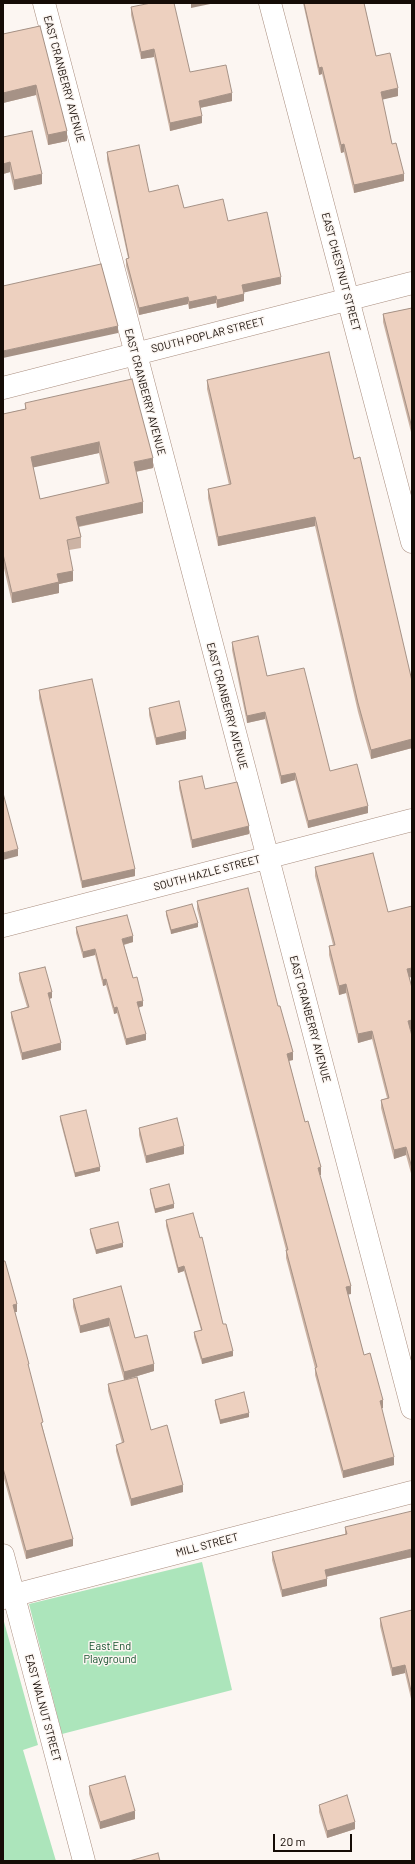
<!DOCTYPE html>
<html>
<head>
<meta charset="utf-8">
<style>
	body { margin:0 }
	#map { position:relative; width:415px; height:1864px; overflow:hidden; background:#fcf6f2; font-family:Barlow,sans-serif }
	canvas { display:block }
	.frame { position:absolute; inset:0; border:4px solid #150c06; pointer-events:none }
	.scale { position:absolute; left:273px; top:1834px; width:79px; height:18px; box-sizing:border-box; border:2px solid #150c06; border-top:0; padding-left:5px; font-size:12px; line-height:14px; white-space:nowrap; color:#150c06; -webkit-text-stroke:3px #fcf6f2; paint-order:stroke }
</style>
</head>
<body>
<div id="map">
<canvas width="415" height="1864"></canvas>
<div class="frame"></div>
<div class="scale">20 m</div>
</div>
<script>
const c = document.querySelector('canvas').getContext('2d');
c.lineJoin = 'round';
function fillPath(path, color) { c.fillStyle = color; c.fill(path, 'evenodd'); }
const toPath = rows => new Path2D(rows.map(r => 'M' + r).join(''));
function trace(path, color, width, dash) { c.strokeStyle = color; c.lineWidth = width; c.lineCap = dash ? 'butt' : 'round'; c.setLineDash(dash || []); c.stroke(path); }
function write(font, color, halo, rows, align = 'center') {
  c.font = font + ' Barlow,sans-serif'; c.lineWidth = 3; c.setLineDash([]); c.textBaseline = 'middle'; c.strokeStyle = halo; c.fillStyle = color; for (const [text, x, y, turn = 0] of rows) {
    c.save(); c.translate(x, y); c.rotate((+turn || 0) * Math.PI / 180); c.textAlign = isNaN(turn) ? turn : align; if (halo) c.strokeText(text, 0, 0); c.fillText(text, 0, 0); c.restore();
  }
}
const green = toPath([
	[202,1562,232,1690,62,1734,29,1604],
	[3,1618,38,1745,23,1750,56,1861,3,1861]
]);
const street = toPath([
	[44,3,412,1408],
	[270,3,412,542],
	[3,926,412,820],
	[3,1555,84,1861],
	[3,1598,412,1492]
]);
const secondary = toPath([
	[3,388,412,283]
]);
const wall = toPath([
	[303,3,364,3,376,56,398,96,382,99,392,144,404,181,354,193,344,152,341,153,322,74,319,75],
	[131,7,190,72,232,101,200,108,202,123,170,131,154,57,141,59,131,15],
	[40,26,67,141,48,145,36,95,3,103,3,34],
	[3,137,42,184,14,190,10,172,3,174],
	[107,152,149,192,184,208,228,221,281,284,244,292,244,301,217,308,216,303,189,309,188,304,139,315,126,266,126,259,128,258,107,160],
	[412,308,412,436,383,322,383,314],
	[207,380,354,459,412,681,412,748,371,759,358,712,315,526,218,546,208,498,208,489,229,485,207,389],
	[25,403,153,468,136,472,143,513,79,527,81,537,81,548,69,550,73,581,59,584,59,593,12,603,3,564,3,414,25,409],
	[99,453,106,484,40,499,33,467],
	[232,642,267,676,330,771,368,813,308,828,295,780,281,784,265,719,247,723,232,650],
	[39,690,135,876,82,888,39,698],
	[149,708,186,739,156,745,149,715],
	[179,781,249,834,192,848,179,788],
	[315,867,388,912,412,977,409,977,412,988,412,1029,410,1030,412,1036,412,1177,406,1155,394,1159,381,1108,381,1100,387,1098,372,1039,358,1043,346,993,339,995,329,955,329,946,333,945,315,876],
	[197,901,278,1006,293,1060,289,1061,305,1122,321,1175,319,1175,351,1294,348,1294,364,1355,383,1408,381,1408,394,1465,343,1478,315,1375,315,1368,286,1258,286,1250,197,909],
	[166,911,198,927,171,934,166,915],
	[76,927,133,942,124,945,133,978,143,1006,138,1008,146,1040,126,1045,117,1013,114,1014,106,985,103,986,95,955,83,958,76,933],
	[19,973,52,998,49,999,61,1050,22,1060,11,1018,11,1012,27,1007,19,980],
	[60,1116,100,1171,75,1177,60,1120],
	[139,1128,184,1154,146,1163,139,1135],
	[150,1189,174,1208,155,1213,150,1193],
	[166,1220,223,1324,233,1356,202,1364,194,1337,194,1332,201,1330,184,1271,178,1273,166,1226],
	[90,1229,123,1247,96,1254,90,1233],
	[3,1261,17,1312,15,1312,43,1429,73,1546,26,1559,3,1475],
	[121,1286,135,1338,154,1371,124,1380,109,1326,80,1333,73,1307,73,1299],
	[108,1384,151,1430,183,1492,131,1506,116,1451,116,1445,122,1443,108,1391],
	[215,1400,249,1417,220,1424,215,1404],
	[345,1527,412,1557,326,1577,327,1586,282,1597,272,1560,272,1552,345,1534],
	[412,1610,412,1703,405,1673,392,1676,380,1626,380,1618],
	[411,1745,412,1745,412,1758,411,1754],
	[89,1786,135,1819,100,1829,89,1794],
	[319,1805,355,1829,327,1838,319,1812]
]);
const shadedWall = toPath([
	[191,3,215,3,191,8],
	[154,49,154,57,141,59,141,52],
	[322,67,322,74,319,75,319,68],
	[36,85,36,95,3,103,3,93],
	[398,88,398,96,381,100,381,92],
	[232,93,232,101,199,108,199,101],
	[202,116,202,123,170,131,170,123],
	[67,131,67,141,48,145,48,135],
	[344,144,344,152,341,153,341,145],
	[10,162,10,172,3,174,3,164],
	[42,174,42,184,14,190,14,180],
	[404,174,404,181,354,193,354,185],
	[281,277,281,284,242,293,242,285],
	[244,294,244,301,217,308,217,300],
	[216,296,216,303,189,309,189,302],
	[188,297,188,304,139,315,139,308],
	[118,326,118,333,3,358,3,351],
	[99,442,99,453,31,468,31,457],
	[153,458,153,468,134,472,134,462],
	[143,502,143,513,76,527,76,517],
	[315,517,315,526,218,546,218,537],
	[73,571,73,581,59,584,59,593,12,603,12,593,57,574],
	[265,712,265,719,247,723,247,716],
	[186,731,186,739,156,745,156,738],
	[412,739,412,748,371,759,371,750],
	[295,773,295,780,281,784,281,776],
	[368,806,368,813,308,828,308,821],
	[249,826,249,834,192,848,192,840],
	[18,849,18,856,3,860,3,853],
	[135,869,135,876,82,888,82,881],
	[198,923,198,927,171,934,171,930],
	[133,936,133,942,122,945,122,939],
	[95,949,95,955,83,958,83,952],
	[412,968,412,977,407,978,407,969],
	[106,979,106,985,103,986,103,980],
	[346,984,346,993,339,995,339,986],
	[52,992,52,998,48,999,48,993],
	[143,1001,143,1006,137,1008,137,1002],
	[117,1007,117,1013,114,1014,114,1008],
	[412,1020,412,1029,408,1030,408,1021],
	[372,1031,372,1039,358,1043,358,1034],
	[146,1034,146,1040,126,1045,126,1039],
	[61,1043,61,1050,22,1060,22,1053],
	[293,1052,293,1060,287,1061,287,1054],
	[184,1146,184,1154,146,1163,146,1156],
	[406,1147,406,1155,394,1159,394,1150],
	[100,1167,100,1171,75,1177,75,1173],
	[321,1167,321,1175,318,1175,318,1168],
	[174,1204,174,1208,155,1213,155,1209],
	[123,1243,123,1247,96,1254,96,1250],
	[184,1266,184,1271,178,1273,178,1268],
	[351,1286,351,1294,346,1295,346,1287],
	[17,1304,17,1312,13,1312,13,1305],
	[109,1318,109,1326,80,1333,80,1326],
	[233,1351,233,1356,202,1364,202,1359],
	[154,1364,154,1371,124,1380,124,1372],
	[383,1400,383,1408,380,1409,380,1401],
	[249,1413,249,1417,220,1424,220,1420],
	[394,1457,394,1465,343,1478,343,1471],
	[183,1485,183,1492,131,1506,131,1499],
	[73,1539,73,1546,26,1559,26,1551],
	[412,1549,412,1557,325,1577,325,1570],
	[327,1579,327,1586,282,1597,282,1590],
	[405,1665,405,1673,392,1676,392,1668],
	[135,1811,135,1819,100,1829,100,1822],
	[355,1822,355,1829,327,1838,327,1831]
]);
const building = toPath([
	[151,3,174,3,190,72,226,65,232,93,199,101,202,116,170,123,154,49,141,52,131,7,151,3],
	[304,3,364,3,376,56,390,53,398,88,381,92,392,144,396,143,404,174,354,185,344,144,341,145,322,67,319,68,304,3],
	[40,26,67,131,48,135,36,85,3,93,3,34,40,26],
	[32,131,42,174,14,180,10,162,3,164,3,137,32,131],
	[139,145,149,192,178,185,184,208,223,199,228,221,267,212,281,277,242,285,244,294,217,300,216,296,189,302,188,297,139,308,126,259,129,258,107,152,139,145],
	[101,264,118,326,3,351,3,286,101,264],
	[412,308,412,428,383,314,412,308],
	[329,352,354,459,360,457,412,681,412,739,371,750,358,703,315,517,218,537,208,489,231,484,207,380,329,352],
	[132,379,153,458,134,462,143,502,76,517,81,537,67,540,73,571,57,574,59,582,12,593,3,554,3,414,26,409,25,403,132,379],
	[99,442,109,483,40,499,31,457,99,442],
	[258,636,267,676,304,668,330,771,357,764,368,806,308,821,295,773,281,776,265,712,247,716,232,642,258,636],
	[92,679,135,869,82,881,39,690,92,679],
	[179,701,186,731,156,738,149,708,179,701],
	[202,776,205,789,237,782,249,826,192,840,179,781,202,776],
	[3,793,18,849,3,853,3,793],
	[373,853,388,912,412,906,412,968,407,969,412,988,412,1020,408,1021,412,1036,412,1168,406,1147,394,1150,381,1100,389,1098,372,1031,358,1034,346,984,339,986,329,946,335,945,315,867,373,853],
	[248,888,278,1006,280,1006,293,1052,287,1054,305,1122,308,1121,321,1167,318,1168,351,1286,346,1287,364,1355,370,1353,383,1400,380,1401,394,1457,343,1471,315,1368,317,1367,286,1250,288,1250,197,901,248,888],
	[192,904,198,923,171,930,166,911,192,904],
	[127,915,133,936,122,939,133,978,137,977,143,1001,137,1002,146,1034,126,1039,117,1007,114,1008,106,979,103,980,95,949,83,952,76,927,127,915],
	[45,967,52,992,48,993,61,1043,22,1053,11,1012,29,1007,19,973,45,967],
	[86,1110,100,1167,75,1173,60,1116,86,1110],
	[177,1118,184,1146,146,1156,139,1128,177,1118],
	[169,1184,174,1204,155,1209,150,1189,169,1184],
	[193,1213,200,1238,202,1237,223,1324,226,1324,233,1351,202,1359,194,1332,202,1330,184,1266,178,1268,166,1220,193,1213],
	[118,1222,123,1243,96,1250,90,1229,118,1222],
	[3,1261,5,1261,17,1304,13,1305,29,1364,28,1364,43,1422,41,1423,73,1539,26,1551,3,1468,3,1261],
	[121,1286,135,1338,147,1335,154,1364,124,1372,109,1318,80,1326,73,1299,121,1286],
	[137,1377,151,1430,167,1425,183,1485,131,1499,116,1445,124,1442,108,1384,137,1377],
	[244,1392,249,1413,220,1420,215,1400,244,1392],
	[412,1511,412,1549,325,1570,327,1579,282,1590,272,1552,347,1534,345,1527,412,1511],
	[412,1610,412,1695,405,1665,392,1668,380,1618,412,1610],
	[125,1776,135,1811,100,1822,89,1786,125,1776],
	[347,1795,355,1822,327,1831,319,1805,347,1795],
	[158,1853,160,1861,129,1861,158,1853]
]);
const streetNames = [
	["EAST CRANBERRY AVENUE",64,79,75],
	["EAST CHESTNUT STREET",341,272,75],
	["SOUTH POPLAR STREET",208,335,-14],
	["EAST CRANBERRY AVENUE",145,392,75],
	["EAST CRANBERRY AVENUE",227,706,75],
	["SOUTH HAZLE STREET",207,873,-15],
	["EAST CRANBERRY AVENUE",310,1019,75],
	["MILL STREET",207,1545,-15],
	["EAST WALNUT STREET",43,1708,75]
];
const parkNames = [
	["East End",110,1646],
	["Playground",110,1659]
];
fillPath(green, '#ace5bb');
trace(street, '#aa8f80', 23);
trace(secondary, '#aa8f80', 23);
trace(street, '#fff', 22);
trace(secondary, '#fff', 22);
fillPath(wall, '#ccb3a4');
fillPath(shadedWall, '#a69286');
fillPath(building, '#edd0bf');
trace(building, '#a69286', 1);
write('11px', '#150c06', '#fcf6f2', streetNames);
write('11px', '#13502c', '#fcf6f2', parkNames);
</script>
</body>
</html>
